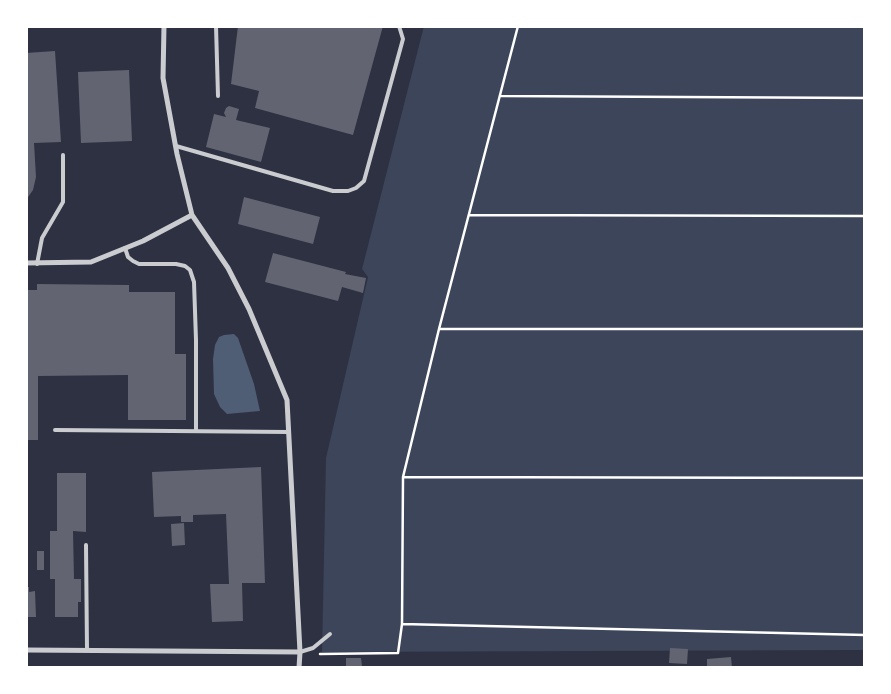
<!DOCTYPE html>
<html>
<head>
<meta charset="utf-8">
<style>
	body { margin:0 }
	#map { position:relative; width:891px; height:694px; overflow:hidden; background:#2d3142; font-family:"Open Sans",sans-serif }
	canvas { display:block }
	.frame { position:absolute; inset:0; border:28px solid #fff; pointer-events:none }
</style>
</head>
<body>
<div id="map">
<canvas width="891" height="694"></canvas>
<div class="frame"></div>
</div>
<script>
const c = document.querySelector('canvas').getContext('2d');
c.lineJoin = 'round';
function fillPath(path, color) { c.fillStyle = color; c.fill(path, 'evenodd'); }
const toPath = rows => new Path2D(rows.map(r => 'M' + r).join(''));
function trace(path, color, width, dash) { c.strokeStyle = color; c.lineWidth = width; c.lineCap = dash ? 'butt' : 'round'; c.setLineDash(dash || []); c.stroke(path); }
const green = toPath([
	[424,26,865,26,865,650,322,652,326,458,368,277,362,269]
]);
const water = toPath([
	[234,334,238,338,254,384,260,411,227,414,220,407,214,394,213,359,215,345,219,337,224,335]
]);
const building = toPath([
	[238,26,383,26,353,135,255,108,259,91,231,84],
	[55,51,61,142,34,143,36,177,33,190,26,200,26,53],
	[129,70,132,141,81,143,78,72],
	[229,106,239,109,236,120,270,128,261,162,206,147,214,114,226,117,224,113,226,108],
	[244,197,320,217,313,244,238,224],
	[273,253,346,272,345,274,366,278,363,293,342,287,338,301,265,282],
	[37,284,129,285,129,292,175,292,175,354,186,354,186,420,128,420,128,375,38,376,38,440,26,440,26,290,37,290],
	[261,467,265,583,242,583,243,621,212,622,210,584,229,584,226,514,193,515,193,522,181,522,181,516,154,517,152,472],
	[57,473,86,473,86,532,73,531,74,579,81,579,81,602,78,602,78,617,55,617,55,579,50,579,50,531,57,531],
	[184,523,185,545,172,546,171,524],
	[37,551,44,551,44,570,37,570],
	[26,587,29,587,29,592,35,591,36,617,26,617],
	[670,648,688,649,687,664,669,663],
	[731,657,732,668,707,668,707,659],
	[346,658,361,658,362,666,346,667]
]);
const path = toPath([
	[501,96,865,98],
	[469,215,865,216],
	[439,329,865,329],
	[403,477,865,478],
	[402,624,865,635],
	[320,654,398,653,402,624,403,477,439,329,518,26]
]);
const service = toPath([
	[216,26,218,96],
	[176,146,333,191,348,191,356,188,364,181,403,39,399,26],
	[125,248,128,257,133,261,139,264,176,264,185,266,190,270,194,282,196,340,196,431],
	[37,264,42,238,63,202,63,155],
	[55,430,289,432],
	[86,545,87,650],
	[300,652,313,648,330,634]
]);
const minor = toPath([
	[164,26,163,78,177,154,192,215,228,268,249,309,287,400,300,652,299,668],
	[26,263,91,262,143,241,192,215],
	[26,650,300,652]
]);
fillPath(green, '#3c4559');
fillPath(water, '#4f5d75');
fillPath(building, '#626471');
trace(path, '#fff', 2.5);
trace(service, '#caccd0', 4);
trace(minor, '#caccd0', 5);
</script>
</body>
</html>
